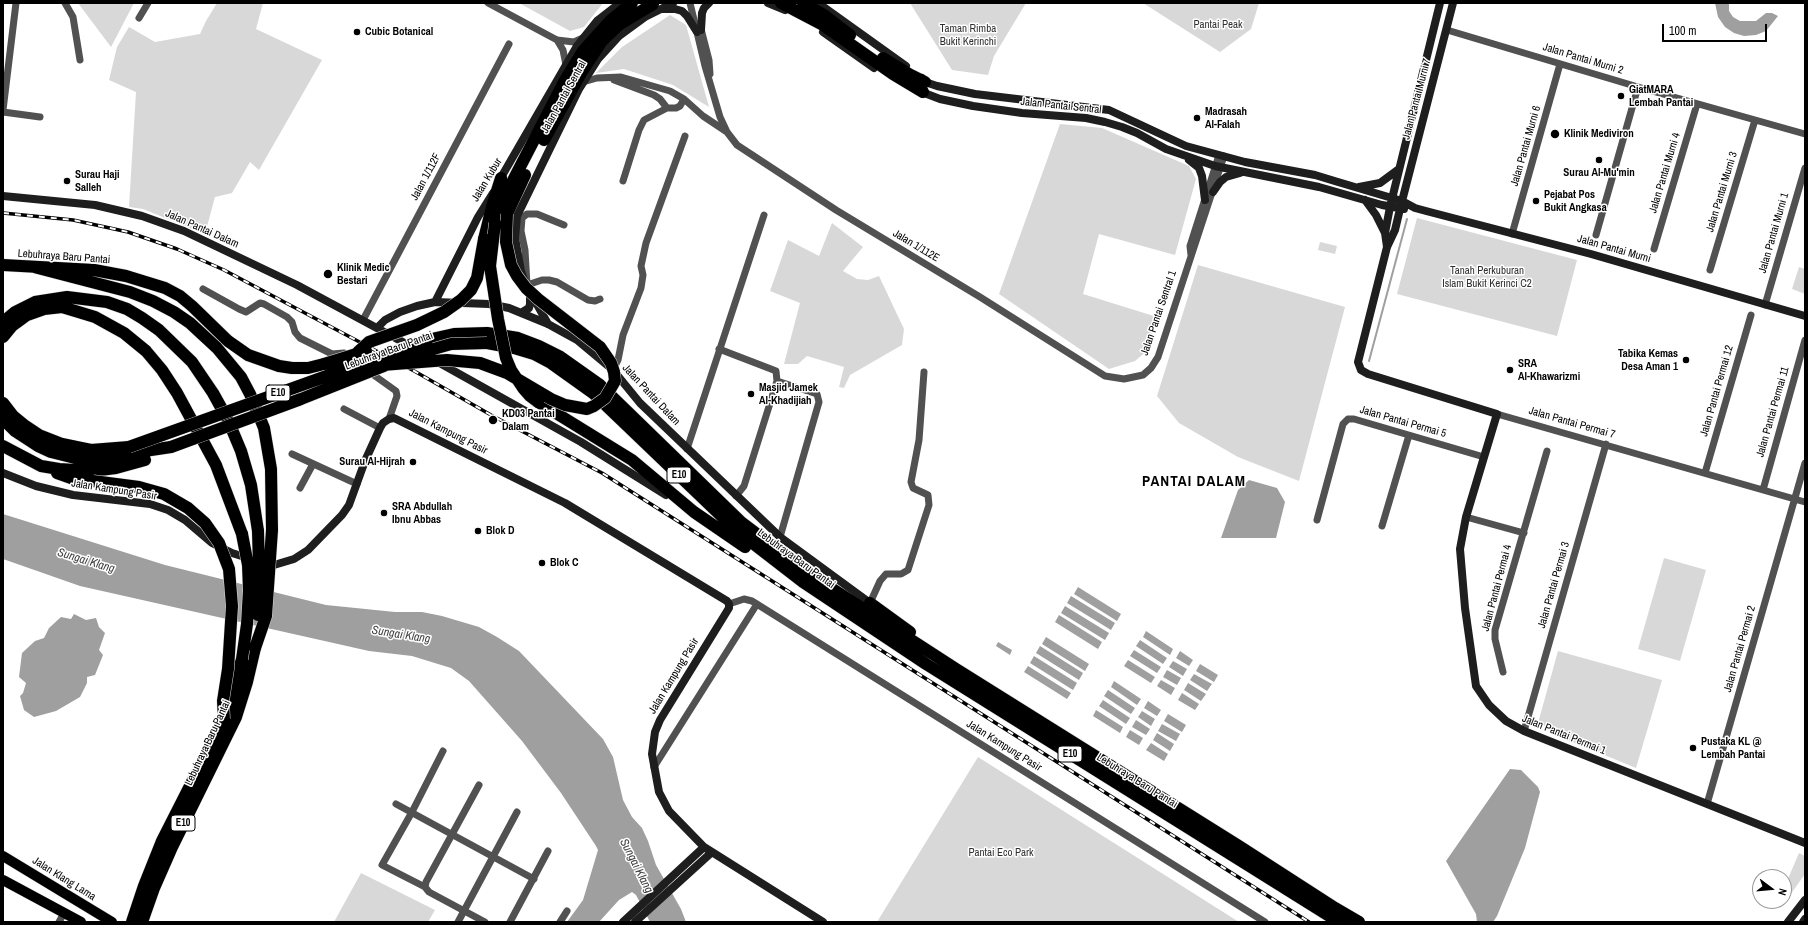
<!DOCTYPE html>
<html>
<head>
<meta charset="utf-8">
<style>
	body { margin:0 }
	#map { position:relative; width:1808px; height:925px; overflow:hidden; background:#fff; font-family:"Archivo Narrow",sans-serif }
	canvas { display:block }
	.frame { position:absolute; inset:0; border:4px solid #000; pointer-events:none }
	.north { position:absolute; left:1752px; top:869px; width:40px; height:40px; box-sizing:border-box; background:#fff; border:1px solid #999; border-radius:50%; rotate:106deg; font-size:11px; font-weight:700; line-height:16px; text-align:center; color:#000 }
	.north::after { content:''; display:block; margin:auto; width:14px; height:18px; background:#000; clip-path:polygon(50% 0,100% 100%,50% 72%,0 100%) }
	.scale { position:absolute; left:1662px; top:24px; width:105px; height:18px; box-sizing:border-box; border:2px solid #000; border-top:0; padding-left:5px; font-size:12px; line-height:14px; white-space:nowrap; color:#000; -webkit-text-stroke:3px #fff; paint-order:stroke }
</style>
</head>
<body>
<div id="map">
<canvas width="1808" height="925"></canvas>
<div class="frame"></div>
<div class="north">N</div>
<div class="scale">100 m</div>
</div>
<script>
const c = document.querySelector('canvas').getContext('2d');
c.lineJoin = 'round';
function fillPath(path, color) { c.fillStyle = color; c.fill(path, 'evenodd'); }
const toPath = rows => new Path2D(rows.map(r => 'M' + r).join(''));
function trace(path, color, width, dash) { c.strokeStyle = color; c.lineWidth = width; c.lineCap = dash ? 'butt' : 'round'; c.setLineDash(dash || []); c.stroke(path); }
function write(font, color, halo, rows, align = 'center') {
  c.font = font + ' "Archivo Narrow",sans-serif'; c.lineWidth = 3; c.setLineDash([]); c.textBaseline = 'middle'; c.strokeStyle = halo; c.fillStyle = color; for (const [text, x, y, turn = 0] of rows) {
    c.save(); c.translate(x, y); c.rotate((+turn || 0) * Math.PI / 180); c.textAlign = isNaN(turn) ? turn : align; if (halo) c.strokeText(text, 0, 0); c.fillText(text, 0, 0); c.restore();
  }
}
const green = toPath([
	[78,3,134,3,111,47],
	[217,3,263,3,256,29,322,60,259,170,250,162,232,193,215,197,205,234,143,209,129,207,136,92,109,80,117,47,129,27,155,42,200,34,206,21],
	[519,3,603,3,584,27,570,31],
	[910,3,1026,3,994,56,988,75,952,70],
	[1143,3,1259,3,1251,29,1220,52],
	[670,15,686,25,709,107,673,85,624,69,596,73,622,47],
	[1060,124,1102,128,1189,166,1196,179,1175,255,1099,234,1083,294,1157,317,1148,350,1135,361,1109,369,999,294],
	[1417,218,1577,260,1557,336,1397,294],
	[832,223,863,247,843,271,857,279,868,280,879,276,904,329,902,345,850,375,844,388,839,387,844,367,807,356,798,364,784,364,800,303,770,291,788,240,819,256],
	[1320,242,1337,246,1335,254,1318,250],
	[1198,265,1345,307,1299,481,1238,457,1179,423,1157,396],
	[1799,267,1805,269,1805,294,1792,289],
	[1664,558,1706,570,1680,661,1638,649],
	[1558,651,1662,680,1636,768,1568,740,1538,723],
	[978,757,1239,922,877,922],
	[1799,853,1805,856,1805,874,1790,895,1784,890,1784,888],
	[361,873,435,910,428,922,334,922]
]);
const water = toPath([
	[1715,3,1729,3,1729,11,1733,17,1740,21,1756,21,1766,13,1772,13,1778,16,1766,31,1756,35,1744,36,1734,33,1725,27,1718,17],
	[1249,480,1277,488,1285,502,1276,538,1221,538,1238,490],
	[3,514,165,565,326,605,395,612,422,612,442,616,479,627,497,637,519,651,603,739,613,757,623,800,632,817,642,828,648,841,656,865,681,909,686,922,650,922,636,895,632,892,619,900,599,922,567,922,583,900,598,850,596,846,561,793,522,741,469,681,451,668,412,656,369,651,80,586,3,559],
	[1078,587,1121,614,1117,621,1074,594],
	[1071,596,1115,623,1111,630,1067,603],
	[1065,606,1109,633,1105,640,1061,613],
	[74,614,86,620,96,618,99,627,105,633,99,650,103,655,95,675,87,677,87,683,80,697,56,711,34,717,24,710,20,696,23,693,26,683,19,677,22,653,35,641,44,638,49,628,61,617,71,619],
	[1059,615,1102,642,1098,649,1055,622],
	[1146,631,1173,649,1170,655,1143,637],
	[1046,637,1089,664,1085,671,1042,644],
	[1140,640,1167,658,1163,664,1136,646],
	[998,642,1012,650,1010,655,996,646],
	[1040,646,1083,673,1079,680,1036,653],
	[1134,650,1161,667,1157,673,1130,656],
	[1180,651,1193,660,1189,666,1176,658],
	[1034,656,1077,683,1073,690,1030,663],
	[1128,660,1155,677,1151,683,1124,666],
	[1173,661,1187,669,1183,676,1169,667],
	[1200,664,1218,675,1214,682,1196,671],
	[1028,666,1071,693,1067,699,1024,672],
	[1167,670,1181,678,1177,685,1163,677],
	[1194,674,1212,684,1207,691,1190,680],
	[1161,680,1175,688,1171,695,1157,686],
	[1114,681,1141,699,1137,705,1111,687],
	[1188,683,1206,694,1201,701,1184,690],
	[1108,690,1135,708,1131,714,1104,696],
	[1182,693,1199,704,1195,710,1178,700],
	[1103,700,1130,718,1126,724,1099,706],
	[1148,701,1161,710,1157,716,1144,708],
	[1096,710,1123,727,1120,733,1093,716],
	[1142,711,1155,719,1151,726,1138,717],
	[1168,714,1186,725,1182,732,1164,721],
	[1136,720,1150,729,1146,735,1132,727],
	[1162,724,1180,734,1176,741,1158,731],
	[1130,730,1143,738,1139,745,1126,737],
	[1157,733,1174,744,1170,751,1153,740],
	[1151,743,1168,754,1164,761,1146,750],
	[1510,769,1521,770,1538,787,1540,792,1525,848,1497,916,1493,922,1477,922,1476,914,1446,861]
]);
const stream = toPath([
	[1369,361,1407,219]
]);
const street = toPath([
	[65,3,73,17,80,60],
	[488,3,557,40,574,42,585,37],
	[690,3,705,66,720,117,727,132,737,145,836,210,980,297,1105,376,1124,379,1143,375,1151,368,1158,357,1224,156],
	[139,18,148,3],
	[700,25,709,60,710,74],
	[1447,30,1638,87,1805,134],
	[557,40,563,50,566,65],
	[614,80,654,95,660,99,667,108],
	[583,82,597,78,621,77,670,91,684,99,703,116,727,132],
	[3,110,16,3],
	[3,112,40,117],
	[623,181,639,130,644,120,667,108,676,108,680,106,684,99],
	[564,225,537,214,527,214,522,218,521,231,525,250,527,285,542,280,549,280,557,282,588,300,595,301,600,299],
	[1512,234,1560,64],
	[1596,235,1638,87],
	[1654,249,1697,104],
	[1191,255,1190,246,1219,155],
	[1710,270,1755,120],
	[203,289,239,309,246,312,260,303,264,304,287,317,292,322,295,332,300,338,332,354,344,353],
	[1765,305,1805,168],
	[363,320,509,44],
	[719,349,771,369,776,371,777,381,744,486,736,496],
	[613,370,618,360,623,335,641,288,643,275,641,266,646,243,685,136],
	[368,371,396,391,397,396,389,419],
	[777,381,814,393,817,394,819,402,780,537],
	[344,409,380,428],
	[1497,414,1805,502],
	[687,449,764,215],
	[292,454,357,484],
	[1705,473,1751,315],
	[300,488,313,464],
	[1763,490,1805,340],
	[1466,517,1524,533],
	[1317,520,1343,424,1348,419,1354,419,1484,457],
	[1382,526,1409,435],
	[870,603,880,581,886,574,901,574,908,570,929,505,928,495,913,488,911,482,919,440,924,372],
	[729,604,744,599,752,601,1265,922],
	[1503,672,1495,639,1495,630,1547,451],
	[1524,731,1606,444],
	[654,767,757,604],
	[479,785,426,882,425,887,429,892,485,922],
	[396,804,534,879],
	[1707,804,1805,463],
	[425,887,382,865,412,812,443,751],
	[59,922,64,913],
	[458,922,517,812],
	[510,922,548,851],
	[560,922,567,911]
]);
const secondary = toPath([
	[768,3,785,10],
	[818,3,906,66],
	[1453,3,1400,209,1395,230,1387,247,1358,362,1361,370,1368,374,1497,414,1466,517,1460,549,1465,608,1476,686,1489,705,1506,721,1524,731,1805,843],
	[663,9,675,9,682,11,687,16,697,32],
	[701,30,702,13,704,8,709,3],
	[823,32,874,68],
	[922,78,925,82,937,86,975,94,1109,110,1186,146,1245,162,1315,175,1338,182,1402,201,1415,208,1426,211,1591,254,1805,316],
	[919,91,940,99,973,106,1022,113,1086,118,1105,122,1122,127,1137,133,1166,149,1215,166,1319,187,1382,205,1404,209],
	[1189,160,1199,168,1202,176,1205,200],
	[499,181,577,46,597,21,620,3],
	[1359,187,1380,183,1399,169],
	[1213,192,1220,182,1226,177,1240,173],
	[3,196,95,205,142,216,184,231,297,285,412,347],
	[1365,200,1376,215,1385,233],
	[1387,247,1385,233,1390,207,1440,3],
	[524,280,521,271,515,238,517,216,579,89,598,59,619,36,645,17,673,3],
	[534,299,548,324],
	[435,302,478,217,493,193],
	[521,313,529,308,530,304,530,293],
	[377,328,385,320,400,312,417,306,435,302,489,304,509,308,548,324,577,340,613,370,640,403,780,537,870,603],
	[436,361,581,442,666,495],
	[3,473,36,486,73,495,150,504,168,510,185,520,212,543,232,553,251,559],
	[266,563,274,565,294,559,308,550,342,515,349,505,365,461,380,428,383,423,389,419,394,418,565,503,727,601,729,604,729,608,660,720,655,732,652,754,659,792,669,811,704,847,823,922],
	[623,922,704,847],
	[635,922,712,852],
	[1788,922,1805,900],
	[1803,922,1805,919]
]);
const primary = toPath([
	[3,856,112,922],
	[3,880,81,922]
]);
const highway = toPath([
	[781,3,823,25,893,74,923,92],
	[803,3,824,15,850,35],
	[883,58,909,74,925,82],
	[544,140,581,73,602,41,620,24,653,4],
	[507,214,525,175],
	[495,223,506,194,564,82,583,51,610,21,632,3],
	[484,239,493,203,501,178],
	[3,265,94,270,126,276,165,288,180,296,192,306,228,341,248,355,279,366,292,368,308,368,324,364],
	[34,267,130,292,153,301,174,312,190,323,217,348,241,377,250,394,264,428,271,469,272,530],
	[3,322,15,312,35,302,67,297,107,302,127,309,142,318,159,330,192,362,213,393,228,420,241,451,251,485,258,531],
	[3,337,12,326,27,315,44,309,62,307,95,317,124,333,146,351,162,370,177,393,216,465,242,534],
	[427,340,454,334,487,333,518,338,539,346,559,356,600,385,741,522,811,575,956,669,1239,846,1335,908,1359,922],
	[487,343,514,348,534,354,551,363,593,393,737,531,803,582,926,664,1339,922],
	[538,402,632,460,694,512,745,547],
	[3,403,13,416,24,425,39,435,62,444,91,450,129,447],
	[3,419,15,431,38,446,51,452,79,459,96,460,129,456,151,450,171,447],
	[3,446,41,466,59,469,92,471,116,468,145,460],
	[57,473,74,479,93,481],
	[870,603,910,632],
	[132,922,144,886,162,841,224,719,242,659],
	[142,922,154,888,172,847,236,717,247,682,255,648]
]);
const rail = toPath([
	[3,213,73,220,128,232,177,249,224,270,416,372,491,415,602,473,1309,922]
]);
const highwayBridge = toPath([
	[495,223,490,266,498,319,506,358,511,370,523,388,530,396,538,402],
	[358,352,369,342,417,325,444,312,461,300,471,290,477,278,484,239],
	[324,364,366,351],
	[382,365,447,360,480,363,507,373,551,399,565,405,587,409,594,406,605,398,615,381,614,372,611,363,600,347,538,299,526,288,517,276,511,265,506,242,507,214],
	[129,447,427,340],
	[171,447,301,399,409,356,451,344,487,343],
	[93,481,139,487,164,494,188,508,205,523,219,543,229,569,232,606,228,669,223,701,224,719],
	[258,531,259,567,258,615],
	[255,648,266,616,272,530],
	[242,659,247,624,249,590,248,565,242,534]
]);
const markers = [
	[357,32,4,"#000"],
	[1621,96,4,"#000"],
	[1197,118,4,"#000"],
	[1555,134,5,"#000"],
	[1599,160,4,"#000"],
	[67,181,4,"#000"],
	[1536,201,4,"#000"],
	[328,274,5,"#000"],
	[1686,360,4,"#000"],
	[1510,370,4,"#000"],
	[751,394,4,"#000"],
	[493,420,5,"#000"],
	[413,462,4,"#000"],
	[384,513,4,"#000"],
	[478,531,4,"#000"],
	[542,563,4,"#000"],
	[1693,748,4,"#000"]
];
const shields = [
	[278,393,24],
	[679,475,24],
	[1070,754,24],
	[183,823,24]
];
const shieldNames = [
	["E10",278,393],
	["E10",679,475],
	["E10",1070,754],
	["E10",183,823]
];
const parkNames = [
	["Pantai Peak",1218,25],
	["Taman Rimba",968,29],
	["Bukit Kerinchi",968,42],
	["Tanah Perkuburan",1487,271],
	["Islam Bukit Kerinci C2",1487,284],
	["Pantai Eco Park",1001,853]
];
const poiNames = [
	["Cubic Botanical",365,32],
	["GiatMARA",1629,90],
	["Lembah Pantai",1629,103],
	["Madrasah",1205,112],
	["Al-Falah",1205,125],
	["Klinik Mediviron",1564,134],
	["Surau Al-Mu'min",1599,173,"center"],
	["Surau Haji",75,175],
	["Salleh",75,188],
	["Pejabat Pos",1544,195],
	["Bukit Angkasa",1544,208],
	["Klinik Medic",337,268],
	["Bestari",337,281],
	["Tabika Kemas",1678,354,"right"],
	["Desa Aman 1",1678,367,"right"],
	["SRA",1518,364],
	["Al-Khawarizmi",1518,377],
	["Masjid Jamek",759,388],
	["Al-Khadijiah",759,401],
	["KD03 Pantai",502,414],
	["Dalam",502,427],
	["Surau Al-Hijrah",405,462,"right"],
	["SRA Abdullah",392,507],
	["Ibnu Abbas",392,520],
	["Blok D",486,531],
	["Blok C",550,563],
	["Pustaka KL @",1701,742],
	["Lembah Pantai",1701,755]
];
const streetNames = [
	["Jalan Pantai Murni 2",1583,59,17],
	["Jalan Pantai Sentral",564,97,-61],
	["Jalan Pantai Murni 7",1417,99,-75],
	["Jalan Pantai Sentral",1061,106,6],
	["Jalan Pantai Murni 6",1526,146,-74],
	["Jalan Pantai Murni 4",1665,173,-73],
	["Jalan 1/112F",426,177,-62],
	["Jalan Kubur",487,180,-59],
	["Jalan Pantai Murni 3",1722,192,-73],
	["Jalan Pantai Dalam",202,229,24],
	["Jalan Pantai Murni 1",1774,233,-74],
	["Jalan 1/112E",916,246,31],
	["Jalan Pantai Murni",1614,249,16],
	["Lebuhraya Baru Pantai",64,257,4],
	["Jalan Pantai Sentral 1",1159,313,-71],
	["Lebuhraya Baru Pantai",389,351,-20],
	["Jalan Pantai Permai 12",1717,391,-74],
	["Jalan Pantai Dalam",651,395,47],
	["Jalan Pantai Permai 11",1773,412,-74],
	["Jalan Pantai Permai 5",1403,422,16],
	["Jalan Pantai Permai 7",1572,423,16],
	["Jalan Kampung Pasir",448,432,27],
	["Jalan Kampung Pasir",114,490,9],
	["Lebuhraya Baru Pantai",796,559,36],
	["Jalan Pantai Permai 3",1554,585,-74],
	["Jalan Pantai Permai 4",1497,588,-75],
	["Jalan Pantai Permai 2",1740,649,-74],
	["Jalan Kampung Pasir",674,676,-59],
	["Jalan Pantai Permai 1",1564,735,22],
	["Lebuhraya Baru Pantai",208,743,-65],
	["Jalan Kampung Pasir",1004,746,32],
	["Lebuhraya Baru Pantai",1137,781,32],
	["Jalan Klang Lama",64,879,32]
];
const waterNames = [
	["Sungai Klang",86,561,17],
	["Sungai Klang",401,635,9],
	["Sungai Klang",636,866,63]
];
const districtNames = [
	["PANTAI DALAM",1194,482]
];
fillPath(green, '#d8d8d8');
fillPath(water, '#9f9f9f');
trace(stream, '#9f9f9f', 2);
trace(primary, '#dbdbdb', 11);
trace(highway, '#dbdbdb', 13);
trace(street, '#515151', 7);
trace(secondary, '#1e1e1e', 8);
trace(primary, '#000', 10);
trace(highway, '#000', 12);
trace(rail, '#000', 3.5);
trace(rail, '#fff', 2, [6]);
trace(highwayBridge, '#dbdbdb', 13, []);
trace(highwayBridge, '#000', 12);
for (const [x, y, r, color] of markers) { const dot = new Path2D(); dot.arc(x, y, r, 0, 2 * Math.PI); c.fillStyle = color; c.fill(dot); trace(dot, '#fff', 1.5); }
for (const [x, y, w] of shields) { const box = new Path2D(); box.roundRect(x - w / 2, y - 8, w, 16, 3); c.fillStyle = '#fff'; c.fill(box); trace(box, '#000', 1); }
write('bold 10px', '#000', null, shieldNames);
write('11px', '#2f2f2f', '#fff', parkNames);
write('bold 11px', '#000', '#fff', poiNames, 'left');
write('11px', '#000', '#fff', streetNames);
write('italic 12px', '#404040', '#fff', waterNames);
c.letterSpacing = '1px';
write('bold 15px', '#000', '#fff', districtNames);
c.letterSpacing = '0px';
</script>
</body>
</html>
